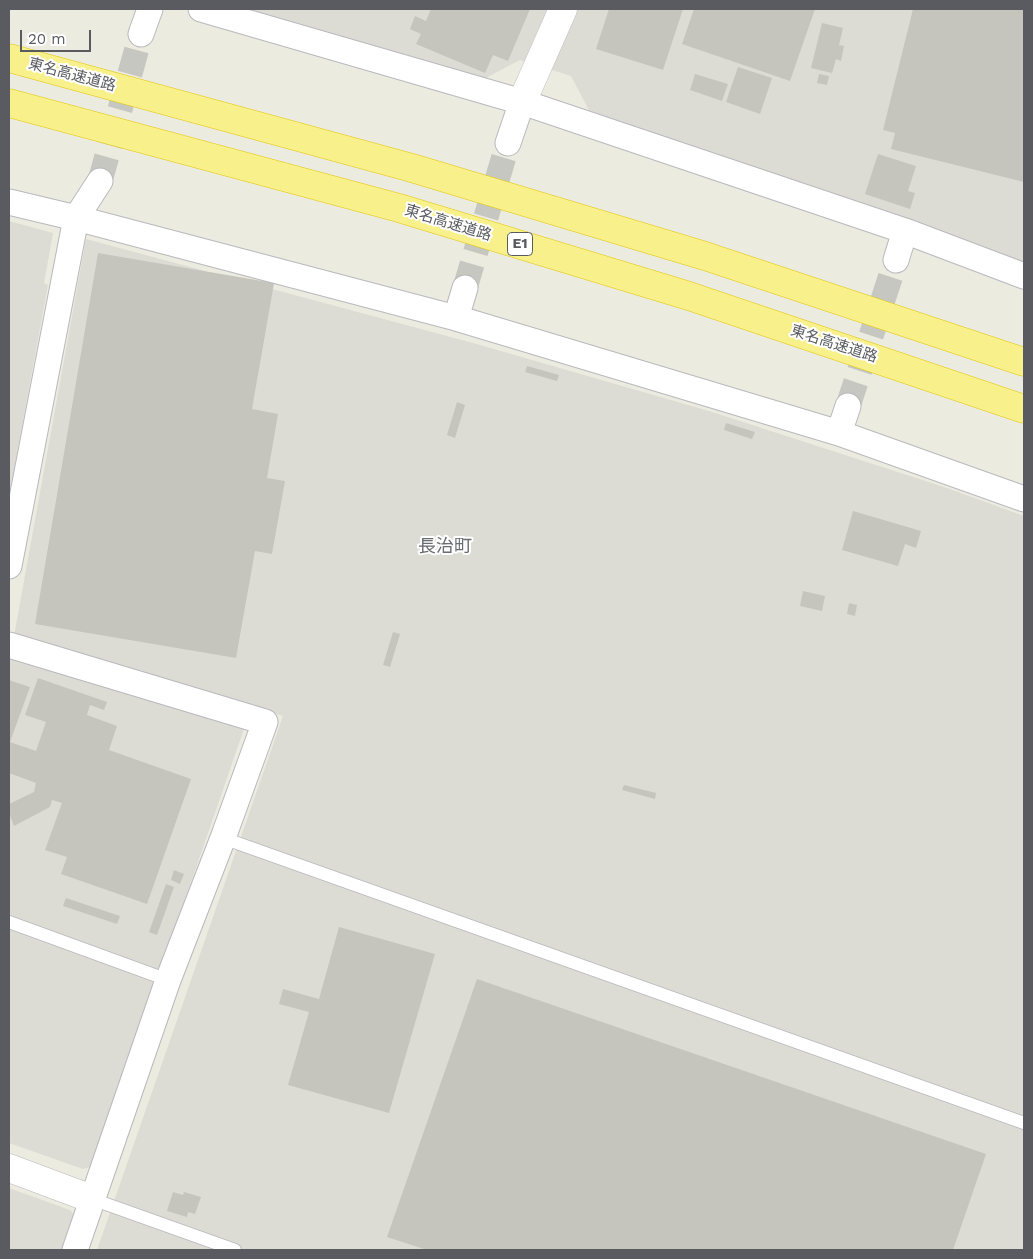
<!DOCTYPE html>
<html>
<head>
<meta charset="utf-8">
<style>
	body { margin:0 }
	#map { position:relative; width:1033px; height:1259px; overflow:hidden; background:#ebebe0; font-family:"Work Sans",sans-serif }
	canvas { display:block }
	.frame { position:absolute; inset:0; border:10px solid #595b60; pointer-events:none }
	.scale { position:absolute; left:20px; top:30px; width:71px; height:22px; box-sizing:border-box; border:2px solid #595b60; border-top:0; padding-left:6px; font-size:15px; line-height:18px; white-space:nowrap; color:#595b60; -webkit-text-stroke:4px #fff; paint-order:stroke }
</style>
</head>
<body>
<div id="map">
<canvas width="1033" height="1259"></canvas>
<div class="frame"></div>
<div class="scale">20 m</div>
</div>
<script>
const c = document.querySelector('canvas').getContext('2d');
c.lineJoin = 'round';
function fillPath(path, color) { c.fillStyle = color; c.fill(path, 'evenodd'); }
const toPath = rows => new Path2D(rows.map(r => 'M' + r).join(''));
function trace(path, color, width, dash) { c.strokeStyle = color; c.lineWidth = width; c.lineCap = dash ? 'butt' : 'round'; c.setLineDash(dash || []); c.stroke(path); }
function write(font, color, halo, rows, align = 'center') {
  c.font = font + ' "Work Sans","Noto Sans JP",sans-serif'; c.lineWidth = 4; c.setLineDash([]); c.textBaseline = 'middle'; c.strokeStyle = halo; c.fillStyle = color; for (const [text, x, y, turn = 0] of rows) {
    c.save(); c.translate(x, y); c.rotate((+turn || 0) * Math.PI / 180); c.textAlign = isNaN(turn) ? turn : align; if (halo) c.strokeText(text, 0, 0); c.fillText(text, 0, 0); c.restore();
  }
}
const industrial = toPath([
	[248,9,1024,9,1024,267,591,114,571,76,520,60,482,80],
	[9,221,53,233,44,283,48,285,9,496],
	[86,239,473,343,709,411,947,488,1024,516,1024,1250,97,1250,283,716,14,636],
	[9,655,236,720,244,729,93,1166,83,1169,9,1143],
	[9,1188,70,1210,76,1217,64,1250,9,1250]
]);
const building = toPath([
	[431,9,530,9,508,61,493,55,485,73,416,44,421,34,410,29,415,16,426,21],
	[609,9,683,9,663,70,596,49],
	[694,9,815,9,790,81,682,44],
	[913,9,1024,9,1024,182,891,149,895,133,883,130],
	[822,23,843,28,839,45,844,46,841,61,836,59,832,73,811,68],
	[738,67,772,78,760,114,726,102],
	[695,74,728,84,722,101,690,90],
	[819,74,829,76,827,85,817,83],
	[878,154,916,166,908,191,915,193,910,209,865,194],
	[98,253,274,283,252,409,278,414,267,478,285,481,272,554,255,551,236,658,35,624],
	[527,366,559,375,557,381,525,372],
	[457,402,465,405,455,438,447,435],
	[726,423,755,432,752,439,724,430],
	[853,511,921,531,916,548,905,544,898,566,842,550],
	[803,591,825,596,822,611,800,606],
	[849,603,857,605,855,616,847,614],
	[393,632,400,634,390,667,383,665],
	[38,678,107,702,104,710,90,705,87,715,117,726,109,750,191,779,147,904,61,874,67,857,45,850,62,803,52,800,50,807,14,826,9,813,9,804,34,792,36,783,9,773,9,680,30,687,10,742,36,751,46,722,25,715],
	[624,785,656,793,655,799,622,790],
	[174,870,184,874,180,884,171,880],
	[166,884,174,887,157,935,149,932],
	[66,898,120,916,117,924,63,906],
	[339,927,435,954,389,1113,288,1085,309,1012,279,1004,283,989,319,999],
	[477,979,986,1154,953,1250,427,1250,387,1237],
	[173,1192,183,1195,184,1192,201,1197,195,1214,188,1212,187,1217,167,1211]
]);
const minorTunnel = toPath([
	[100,181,141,34],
	[465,288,508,143],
	[848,406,896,260]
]);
const service = toPath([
	[223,838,1024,1123],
	[9,922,168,980],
	[92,1199,235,1250]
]);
const minor = toPath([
	[201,9,522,102,905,231,1024,276],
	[141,34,150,9],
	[508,143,522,102],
	[9,202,76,218,456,318,839,433,1024,499],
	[896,260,905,231],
	[456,318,465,288],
	[839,433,848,406],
	[9,566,76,218,100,181],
	[9,645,265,722,223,838,168,980,75,1250]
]);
const tertiary = toPath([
	[522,102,563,9],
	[9,1168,92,1199]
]);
const motorway = toPath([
	[9,58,412,168,705,256,1024,362],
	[9,103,399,208,689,296,1024,409]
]);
const shields = [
	[520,244,25]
];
const shieldNames = [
	["E1",520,244]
];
const streetNames = [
	["東名高速道路",72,75,15],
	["東名高速道路",448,223,17],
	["東名高速道路",834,344,18]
];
const quarterNames = [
	["長治町",445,547]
];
fillPath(industrial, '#dddcd4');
fillPath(building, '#c6c5bd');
trace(minorTunnel, '#c6c7c0', 25, [25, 12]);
trace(service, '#b8b9be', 14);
trace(minor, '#b8b9be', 27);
trace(tertiary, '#b8b9be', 29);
trace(motorway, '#e2c509', 29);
trace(service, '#fff', 12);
trace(minor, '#fff', 25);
trace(tertiary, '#fff', 28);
trace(motorway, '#f8f08a', 28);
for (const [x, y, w] of shields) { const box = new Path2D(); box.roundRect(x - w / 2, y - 11.5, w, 23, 4); c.fillStyle = '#fff'; c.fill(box); trace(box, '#595b60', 1); }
write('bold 14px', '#595b60', null, shieldNames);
write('15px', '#595b60', '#fff', streetNames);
write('18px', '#6a6c72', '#fff', quarterNames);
</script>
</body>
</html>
